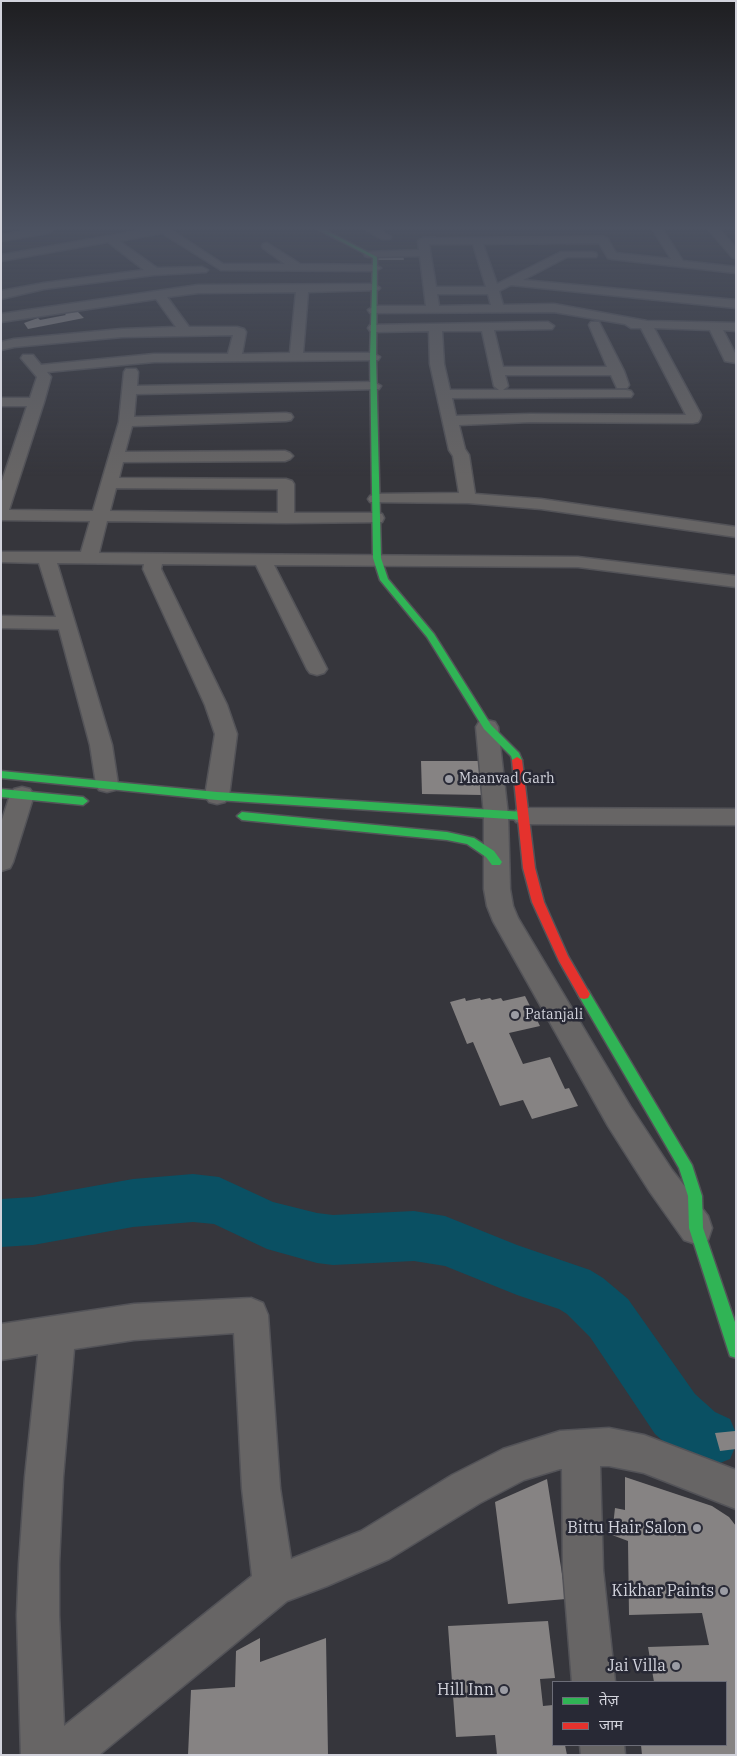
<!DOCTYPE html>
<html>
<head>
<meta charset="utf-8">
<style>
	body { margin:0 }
	#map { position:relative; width:737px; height:1756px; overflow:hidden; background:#36363c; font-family:"IBM Plex Serif","Noto Sans Devanagari",serif }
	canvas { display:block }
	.frame { position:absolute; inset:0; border:2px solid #d2d3dc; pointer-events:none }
	.legend { position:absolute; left:552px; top:1681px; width:175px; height:65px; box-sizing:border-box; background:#282935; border:1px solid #6c6d78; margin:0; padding:6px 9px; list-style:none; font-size:15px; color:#d2d3dc }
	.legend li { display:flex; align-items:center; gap:10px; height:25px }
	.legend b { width:25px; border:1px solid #6c6d78 }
</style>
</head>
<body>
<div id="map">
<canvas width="737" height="1756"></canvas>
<div class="frame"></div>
<ul class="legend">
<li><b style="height:6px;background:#30b455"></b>तेज़</li>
<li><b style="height:6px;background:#e5322d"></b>जाम</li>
</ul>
</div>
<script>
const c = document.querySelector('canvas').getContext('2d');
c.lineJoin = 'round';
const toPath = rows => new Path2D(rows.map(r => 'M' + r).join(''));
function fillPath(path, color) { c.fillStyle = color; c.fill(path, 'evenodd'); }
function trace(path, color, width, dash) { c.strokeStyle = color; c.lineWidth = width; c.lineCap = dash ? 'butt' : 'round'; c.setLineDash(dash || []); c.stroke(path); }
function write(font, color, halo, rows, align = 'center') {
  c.font = font + ' "IBM Plex Serif",serif'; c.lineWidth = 5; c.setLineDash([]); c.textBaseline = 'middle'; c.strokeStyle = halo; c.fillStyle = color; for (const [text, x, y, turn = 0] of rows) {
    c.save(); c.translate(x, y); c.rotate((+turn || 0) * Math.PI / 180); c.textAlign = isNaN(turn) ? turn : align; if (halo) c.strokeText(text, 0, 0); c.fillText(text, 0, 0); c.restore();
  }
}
const river = toPath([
	[193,1174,219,1177,273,1202,317,1213,333,1215,414,1211,445,1216,517,1245,590,1270,603,1278,628,1299,695,1394,715,1412,730,1419,736,1433,736,1445,730,1459,710,1467,675,1452,655,1434,590,1337,567,1314,559,1309,517,1295,445,1266,414,1261,333,1265,317,1263,267,1249,214,1224,193,1222,133,1227,33,1245,1,1247,1,1199,33,1197,133,1179,193,1174]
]);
const building = toPath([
	[377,255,403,255,404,260,378,260],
	[75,309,84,318,28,329,24,323,38,318,40,320,66,315,62,311],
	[421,761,480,761,482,795,422,794],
	[525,996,540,1026,509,1033,523,1064,550,1057,565,1089,569,1088,578,1106,532,1119,523,1100,500,1106,473,1042,467,1044,450,1002,465,998,466,1001,480,998,481,1000,490,998,492,1000,501,998,503,1001],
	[735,1431,736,1449,720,1451,715,1433],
	[625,1477,712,1506,729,1517,736,1526,736,1755,642,1755,641,1745,726,1745,726,1682,654,1682,648,1647,709,1645,702,1613,629,1615,628,1541,612,1535,615,1508,625,1510],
	[547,1479,566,1599,508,1604,495,1502],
	[548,1621,555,1678,540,1679,543,1706,553,1705,553,1745,565,1745,567,1755,497,1755,495,1735,456,1737,448,1626],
	[260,1638,260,1662,326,1638,328,1755,188,1755,191,1690,235,1687,236,1651]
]);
const street = toPath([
	[29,230,53,230,48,233,1,241,1,235,29,230],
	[143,230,171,230,223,264,285,264,263,248,262,246,263,244,267,243,300,264,375,265,381,268,375,271,221,270,162,233,119,241,157,268,202,267,208,270,206,272,154,275,44,289,1,299,1,291,44,283,144,270,108,242,1,261,1,255,143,230],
	[366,230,380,230,391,237,390,239,382,239,366,230],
	[653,230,663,230,683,261,736,267,736,273,612,259,608,258,599,243,483,244,497,284,561,252,592,252,596,253,597,255,596,257,567,257,523,280,736,300,736,308,511,285,499,291,503,305,554,304,647,321,736,323,736,331,723,330,736,355,736,363,725,361,710,330,654,328,701,415,700,419,698,422,693,423,530,422,459,425,465,449,469,455,475,494,541,499,736,527,736,537,541,509,468,503,370,502,368,499,370,496,376,494,459,493,453,456,449,450,430,364,429,331,374,332,370,331,368,328,370,325,548,322,554,326,552,329,494,330,503,367,607,367,589,325,591,322,599,322,624,371,629,385,627,388,617,388,611,375,505,375,508,386,503,390,626,390,631,391,633,394,631,397,452,398,456,416,530,414,686,415,641,328,631,328,625,324,554,312,370,313,368,310,374,306,426,306,420,256,369,257,365,256,364,254,365,252,419,250,418,241,423,238,603,237,607,238,616,253,671,259,653,230],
	[429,244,473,244,486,287,436,287,429,244],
	[437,294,488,294,491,305,439,306,437,294],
	[442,331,482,331,494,386,499,390,450,390,444,364,442,331],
	[709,230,720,230,736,248,736,258,732,257,709,230],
	[374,284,380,288,378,290,308,292,303,353,373,353,380,357,378,360,154,362,47,372,51,377,44,402,9,510,93,511,119,422,124,372,126,369,136,369,138,372,137,386,374,382,381,386,379,389,136,394,134,417,286,413,291,414,293,417,291,420,286,421,132,426,125,452,285,451,290,453,293,456,290,459,285,461,123,462,119,478,286,479,292,481,294,484,294,513,376,513,382,514,384,518,382,522,286,523,107,521,99,553,578,557,736,576,736,587,578,567,274,565,327,669,324,673,317,675,310,673,307,669,256,565,162,564,161,569,227,705,237,734,229,796,225,802,217,804,209,802,205,796,215,734,205,705,143,569,144,564,57,563,112,745,118,784,115,790,107,792,99,790,96,784,90,745,59,629,1,628,1,616,56,617,39,563,1,562,1,552,81,552,90,521,1,520,1,484,27,406,1,406,1,398,30,398,37,377,21,358,23,355,33,355,41,365,154,354,228,354,233,335,122,337,14,347,1,350,1,342,14,339,122,329,176,327,156,299,1,322,1,314,198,285,374,284],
	[296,292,290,353,242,354,246,332,244,329,237,327,189,327,167,297,198,293,296,292],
	[116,488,278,489,278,513,110,511,116,488],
	[487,720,495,722,498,727,508,815,510,889,513,906,518,918,630,1106,672,1170,708,1216,712,1228,708,1240,696,1244,684,1240,650,1192,608,1126,493,921,487,906,484,889,484,815,476,727,479,722,487,720],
	[22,787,30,789,34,795,13,862,10,868,1,871,1,823,10,795,14,789,22,787],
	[524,808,736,809,736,825,524,824,516,822,512,816,516,810,524,808],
	[251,1298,263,1303,268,1315,280,1488,291,1559,361,1531,452,1475,503,1449,560,1431,609,1428,644,1435,736,1470,736,1509,644,1473,609,1466,600,1466,603,1570,615,1682,572,1682,563,1570,562,1469,560,1469,524,1480,480,1503,389,1559,327,1586,287,1601,99,1755,21,1755,17,1615,19,1564,25,1477,38,1354,1,1360,1,1324,134,1304,251,1298],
	[234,1333,242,1488,252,1576,64,1726,59,1615,59,1564,63,1477,74,1349,134,1340,234,1333],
	[580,1745,624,1745,625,1755,581,1755,580,1745]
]);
const fast = toPath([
	[319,230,325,230,377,257,376,357,381,558,388,579,434,634,491,725,519,753,522,760,521,762,513,762,511,756,484,729,427,637,380,580,373,558,370,357,373,258,319,230],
	[1,771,217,792,524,812,529,816,524,820,217,800,1,778,1,771],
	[1,789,83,797,88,801,83,805,1,797,1,789],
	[242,812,447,832,474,838,494,851,502,862,500,865,492,865,486,857,467,844,447,840,242,820,237,816,242,812],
	[584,989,588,990,692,1165,702,1196,703,1228,736,1325,736,1358,730,1356,728,1350,689,1228,688,1196,679,1168,580,998,578,994,580,990,584,989]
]);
const jam = toPath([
	[517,757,522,760,535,868,544,902,568,956,590,994,588,998,584,999,580,998,559,961,532,902,523,868,512,760,517,757]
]);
const markers = [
	[449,779,5,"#9b9ca4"],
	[515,1015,5,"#9b9ca4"],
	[697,1528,5,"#9b9ca4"],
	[724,1591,5,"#9b9ca4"],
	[676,1666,5,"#9b9ca4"],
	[504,1690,5,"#9b9ca4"]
];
const poiNames = [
	["Maanvad Garh",459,779],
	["Patanjali",525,1015]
];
const nearPoinames = [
	["Bittu Hair Salon",687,1528],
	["Kikhar Paints",714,1591],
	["Jai Villa",666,1666],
	["Hill Inn",494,1690]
];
fillPath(river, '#0a5063');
fillPath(building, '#868383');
trace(street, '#535358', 3);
trace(fast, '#535358', 3);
trace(jam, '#535358', 3);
fillPath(street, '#676565');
fillPath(fast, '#30b455');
fillPath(jam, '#e5322d');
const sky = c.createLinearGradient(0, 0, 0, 476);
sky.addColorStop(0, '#1e1e21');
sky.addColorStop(0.48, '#4c5261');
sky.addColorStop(1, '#4c526100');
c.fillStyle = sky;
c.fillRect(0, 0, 737, 476);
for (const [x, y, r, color] of markers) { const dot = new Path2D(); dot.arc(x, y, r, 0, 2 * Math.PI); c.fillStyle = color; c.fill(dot); trace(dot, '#282935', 2); }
write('14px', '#d2d3dc', '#282935', poiNames, 'left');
write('16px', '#d2d3dc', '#282935', nearPoinames, 'right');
</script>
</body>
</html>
